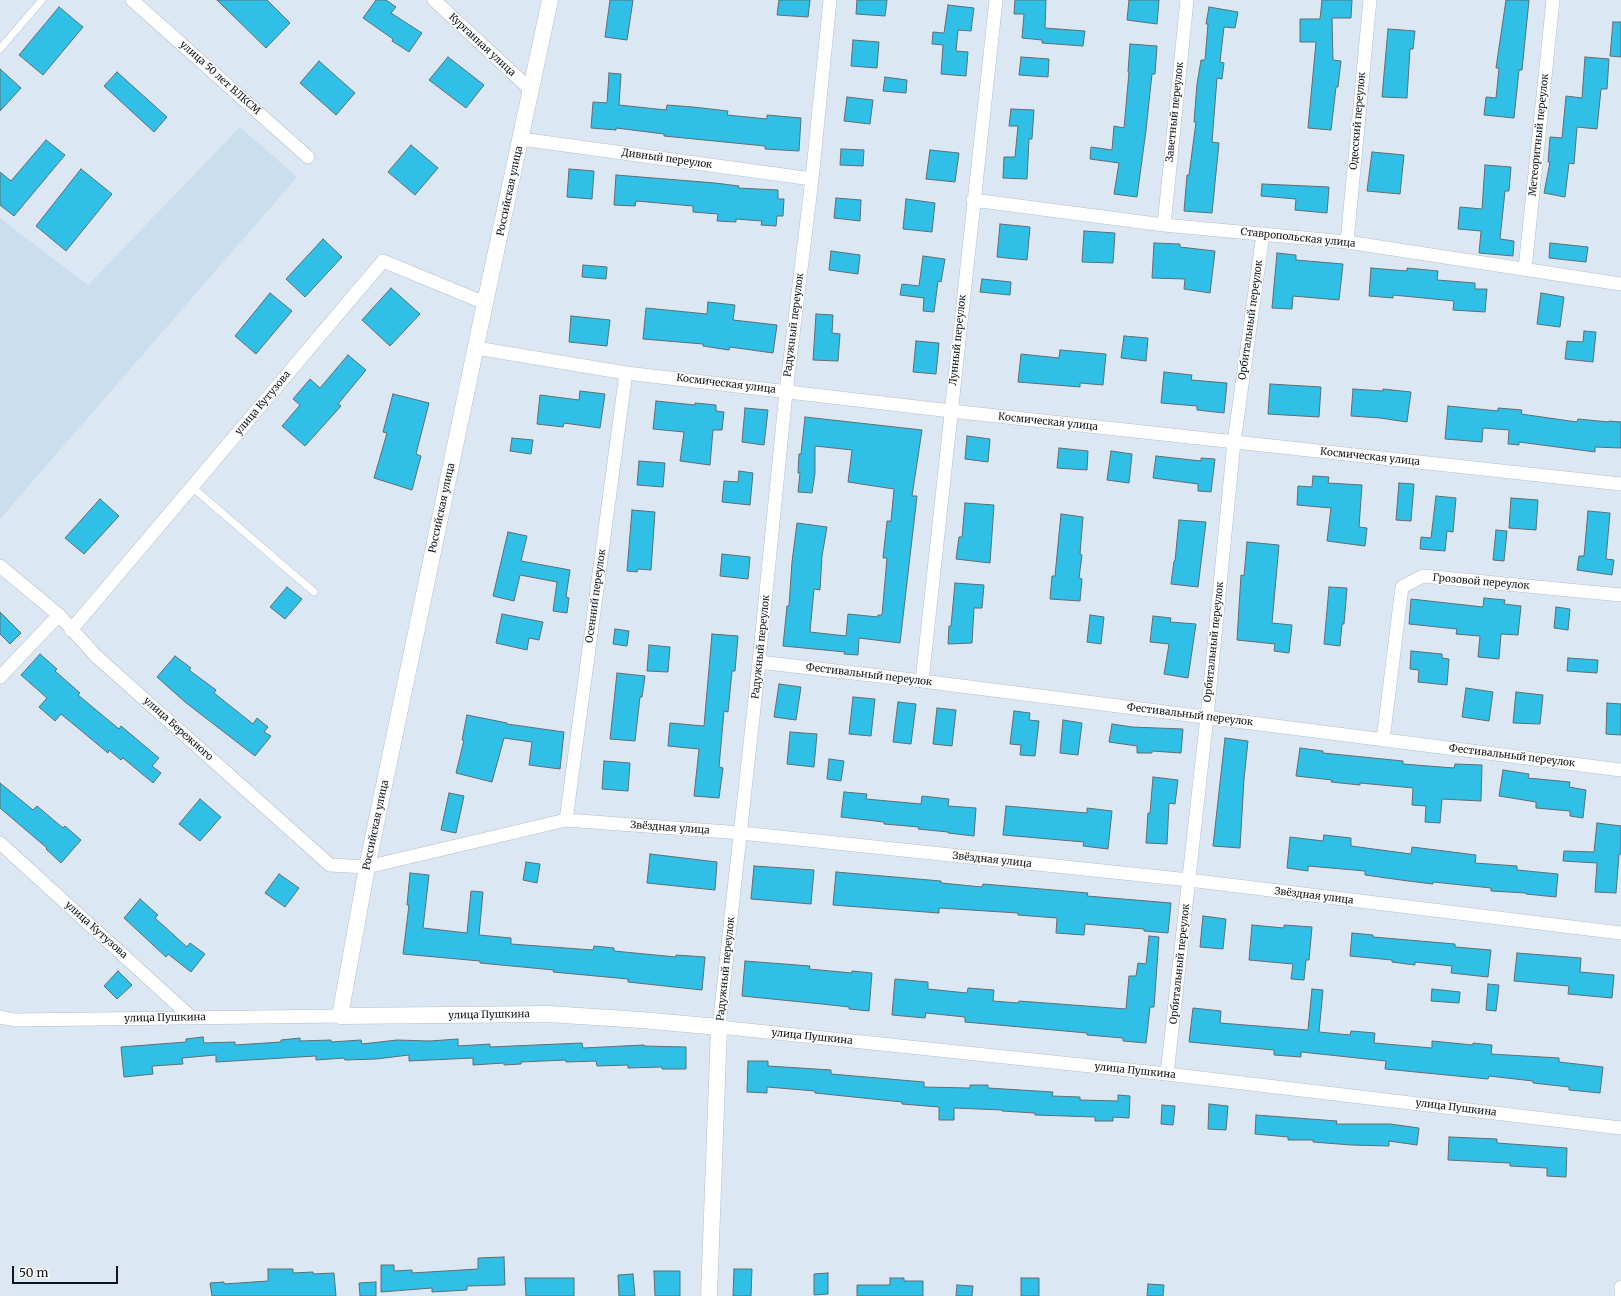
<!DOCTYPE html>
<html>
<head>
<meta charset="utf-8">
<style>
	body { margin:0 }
	#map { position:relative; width:1621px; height:1296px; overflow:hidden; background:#dbe8f3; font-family:Merriweather,serif }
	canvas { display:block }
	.scale { position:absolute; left:12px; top:1266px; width:106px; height:18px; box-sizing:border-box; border:2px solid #111519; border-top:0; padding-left:5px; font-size:12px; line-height:14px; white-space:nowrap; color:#111519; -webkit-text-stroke:3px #fff; paint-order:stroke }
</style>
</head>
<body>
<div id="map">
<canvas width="1621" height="1296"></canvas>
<div class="scale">50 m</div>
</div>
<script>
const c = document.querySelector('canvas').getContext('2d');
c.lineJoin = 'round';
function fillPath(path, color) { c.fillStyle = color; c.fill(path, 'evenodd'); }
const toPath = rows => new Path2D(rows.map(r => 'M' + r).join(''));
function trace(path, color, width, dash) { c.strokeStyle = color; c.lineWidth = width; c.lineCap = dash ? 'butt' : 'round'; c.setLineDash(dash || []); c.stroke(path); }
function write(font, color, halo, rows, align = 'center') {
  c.font = font + ' Merriweather,serif'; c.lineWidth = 3; c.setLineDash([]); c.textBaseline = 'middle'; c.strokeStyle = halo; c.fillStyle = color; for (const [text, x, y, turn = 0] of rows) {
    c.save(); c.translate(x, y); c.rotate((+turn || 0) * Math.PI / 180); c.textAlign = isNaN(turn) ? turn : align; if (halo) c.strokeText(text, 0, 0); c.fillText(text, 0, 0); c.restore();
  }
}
const built = toPath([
	[240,127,297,177,0,519,0,218,88,285]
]);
const building = toPath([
	[217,0,267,0,290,23,266,48,217,0],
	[376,0,386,0,396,7,391,13,422,33,409,52,392,41,393,39,363,18,376,0],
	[610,0,633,0,627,40,605,37,610,0],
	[779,0,810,0,808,17,777,15,779,0],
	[857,0,887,0,885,16,856,14,857,0],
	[1015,0,1046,0,1045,28,1085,31,1083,46,1042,43,1042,40,1022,38,1024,14,1014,14,1015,0],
	[1129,0,1159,0,1157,24,1127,20,1129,0],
	[1322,0,1352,0,1351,18,1332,18,1333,60,1341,61,1338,87,1336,87,1331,130,1308,128,1316,42,1300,42,1300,19,1320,19,1322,0],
	[1506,0,1529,0,1522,70,1519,70,1514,118,1484,115,1486,97,1496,98,1499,68,1496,68,1506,0],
	[948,5,974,8,971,31,958,30,956,51,968,52,966,76,941,74,943,45,932,44,933,32,944,33,948,5],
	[59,7,83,27,43,75,19,55,59,7],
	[1209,7,1238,12,1235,28,1224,27,1220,62,1224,63,1222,79,1217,78,1212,142,1219,143,1212,213,1184,211,1187,175,1189,175,1196,122,1194,122,1197,84,1201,60,1205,60,1208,24,1206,24,1209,7],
	[1613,22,1621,22,1621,57,1610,56,1613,22],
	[1388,29,1415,31,1413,49,1410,49,1407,98,1382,97,1388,29],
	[853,40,879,42,877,68,851,66,853,40],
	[1130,44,1157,46,1155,74,1152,74,1146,130,1137,197,1114,194,1119,163,1090,159,1091,147,1112,150,1114,126,1124,128,1129,72,1128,72,1130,44],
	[448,57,484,85,466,108,429,80,448,57],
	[1021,57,1049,59,1048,77,1019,75,1021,57],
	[1585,57,1609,59,1607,89,1601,89,1597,129,1577,127,1574,164,1569,163,1565,197,1544,193,1550,162,1548,162,1550,137,1562,138,1566,96,1582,98,1585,57],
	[319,61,355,93,336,115,300,83,319,61],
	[0,69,21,88,0,111,0,69],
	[117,72,167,117,154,132,104,86,117,72],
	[609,73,621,74,619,105,666,110,667,105,693,107,728,111,727,115,767,119,767,115,801,118,799,151,765,149,765,146,664,136,664,134,616,128,616,130,591,128,593,102,607,103,609,73],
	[885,77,907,80,906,93,883,91,885,77],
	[847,97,873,100,870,124,844,121,847,97],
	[1011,109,1034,110,1032,139,1029,139,1027,179,1003,178,1004,157,1015,157,1018,126,1009,126,1011,109],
	[46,140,65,155,14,216,0,205,0,172,11,181,46,140],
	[411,145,438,168,415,195,388,172,411,145],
	[841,149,864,150,863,166,840,165,841,149],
	[930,150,959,153,955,182,926,179,930,150],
	[1372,152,1404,155,1400,194,1367,191,1372,152],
	[1485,165,1511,167,1509,191,1505,191,1500,239,1514,241,1513,256,1479,253,1481,231,1458,229,1460,207,1482,209,1485,165],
	[81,169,112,194,66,251,36,226,81,169],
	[569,169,594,171,592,199,567,197,569,169],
	[616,175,715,183,739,186,738,188,778,190,778,199,784,199,783,216,777,216,776,226,761,225,762,221,736,219,736,222,717,221,718,214,693,212,693,206,636,201,635,206,614,205,616,175],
	[1262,184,1329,187,1327,213,1295,210,1296,199,1261,196,1262,184],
	[836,198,861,200,860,221,834,218,836,198],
	[906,199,935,203,932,232,903,229,906,199],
	[1000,224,1030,227,1027,260,997,257,1000,224],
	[1084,231,1115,233,1113,263,1082,262,1084,231],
	[323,239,342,257,305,297,286,279,323,239],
	[1154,243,1180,244,1180,247,1215,251,1210,293,1184,289,1185,279,1152,278,1154,243],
	[1550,243,1588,247,1586,262,1549,258,1550,243],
	[831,251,860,255,858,274,829,270,831,251],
	[1277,253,1296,255,1296,260,1343,264,1339,300,1293,296,1292,309,1272,308,1277,253],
	[923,256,945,259,941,282,938,281,934,312,923,311,924,298,900,295,902,284,919,286,923,256],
	[583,265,607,267,606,279,582,277,583,265],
	[1371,268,1407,271,1407,268,1438,271,1437,280,1475,283,1475,289,1487,289,1485,312,1453,310,1454,301,1393,295,1393,298,1369,296,1371,268],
	[982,279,1011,282,1010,295,980,292,982,279],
	[391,288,420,314,390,346,362,320,391,288],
	[270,293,292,311,256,354,235,336,270,293],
	[1541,293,1564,297,1560,327,1537,324,1541,293],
	[708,302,735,305,733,320,777,325,773,353,730,347,729,350,703,346,703,344,643,339,646,308,707,314,708,302],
	[816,314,833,315,832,333,840,334,838,361,813,360,816,314],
	[571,316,610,320,607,346,569,342,571,316],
	[1584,331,1596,332,1593,362,1565,359,1567,341,1583,342,1584,331],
	[1124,336,1148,338,1146,361,1121,358,1124,336],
	[916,341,939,343,936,374,913,372,916,341],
	[1060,350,1106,354,1103,385,1080,383,1080,387,1018,382,1021,354,1059,358,1060,350],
	[348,355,366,370,338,404,341,406,305,446,282,426,300,405,293,399,310,379,320,388,348,355],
	[1164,372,1192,375,1191,380,1227,383,1224,413,1197,410,1197,406,1161,403,1164,372],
	[1270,384,1321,387,1319,417,1268,414,1270,384],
	[1353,389,1383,391,1383,389,1411,392,1407,422,1380,418,1351,416,1353,389],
	[580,391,605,394,600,428,564,423,563,427,537,424,540,395,579,400,580,391],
	[393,394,429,403,416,454,421,456,412,490,374,478,387,433,383,432,393,394],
	[656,401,695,405,695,403,716,405,716,411,724,412,722,430,713,430,710,465,680,461,684,432,653,429,656,401],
	[1448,406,1498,411,1498,408,1522,410,1521,414,1577,422,1578,419,1609,422,1609,421,1621,422,1621,448,1595,447,1595,452,1519,442,1519,445,1508,444,1509,430,1483,428,1482,442,1445,439,1448,406],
	[745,408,768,410,764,445,742,442,745,408],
	[805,417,922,430,912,496,917,496,900,643,859,638,858,655,844,654,845,652,783,646,787,606,789,606,792,562,797,523,827,527,822,556,820,590,814,589,810,632,846,636,848,614,878,617,878,615,882,615,887,558,883,558,887,521,891,521,894,489,848,482,852,450,815,446,815,473,812,493,798,492,800,473,798,473,799,454,801,454,805,417],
	[967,436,990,439,988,462,965,459,967,436],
	[512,438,533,440,531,454,510,451,512,438],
	[1059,448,1088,451,1087,470,1057,468,1059,448],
	[1111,451,1132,454,1129,483,1107,480,1111,451],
	[1156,456,1201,461,1201,458,1215,459,1211,492,1198,491,1198,484,1153,478,1156,456],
	[639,461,665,463,663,487,637,485,639,461],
	[739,471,753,473,750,505,722,502,724,481,738,482,739,471],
	[1313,476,1329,477,1328,483,1362,485,1359,527,1367,528,1365,546,1327,541,1331,508,1297,505,1298,486,1312,487,1313,476],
	[1399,483,1414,484,1411,521,1396,520,1399,483],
	[1436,496,1456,498,1453,532,1447,531,1445,551,1420,549,1421,537,1431,538,1436,496],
	[1511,498,1538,500,1536,530,1509,528,1511,498],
	[100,499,119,516,84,554,65,538,100,499],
	[965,503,994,505,990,563,956,559,959,537,962,537,965,503],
	[632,510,655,512,651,570,638,569,637,572,627,571,632,510],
	[1588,511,1610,513,1606,559,1614,560,1612,575,1577,570,1579,556,1584,556,1588,511],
	[1061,514,1083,517,1080,554,1082,555,1079,578,1082,579,1080,601,1050,599,1052,576,1055,576,1061,514],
	[1179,520,1206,522,1198,587,1171,584,1174,561,1175,561,1179,520],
	[1496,530,1507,531,1504,561,1493,560,1496,530],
	[508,532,527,536,521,561,570,570,566,597,569,598,567,613,553,611,557,582,520,575,514,601,493,596,508,532],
	[1247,542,1279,545,1272,623,1292,625,1289,653,1274,651,1275,644,1237,640,1241,575,1244,576,1247,542],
	[722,554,750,557,748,579,720,576,722,554],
	[955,583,984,585,982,608,974,608,972,643,948,644,949,626,951,626,955,583],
	[287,587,302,599,285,619,270,607,287,587],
	[1329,587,1347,588,1344,624,1342,624,1340,646,1324,644,1329,587],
	[1484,598,1505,600,1504,604,1521,606,1518,635,1501,634,1499,659,1478,657,1480,636,1456,634,1457,629,1409,624,1411,599,1483,607,1484,598],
	[1556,607,1570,609,1568,630,1554,628,1556,607],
	[0,612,21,633,10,644,0,634,0,612],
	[502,614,543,622,539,640,529,638,527,650,496,643,502,614],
	[1090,615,1104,617,1101,644,1087,642,1090,615],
	[1153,616,1171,618,1170,622,1196,624,1188,678,1164,674,1169,644,1150,642,1153,616],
	[615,629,629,631,627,646,613,644,615,629],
	[712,634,738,636,735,671,732,671,728,712,724,711,719,767,723,768,719,798,694,796,699,749,668,746,670,723,704,726,712,634],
	[649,645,670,647,668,672,647,671,649,645],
	[1411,651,1442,654,1442,658,1449,659,1447,685,1418,682,1419,670,1410,669,1411,651],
	[40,654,57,669,55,671,80,693,78,695,119,729,121,726,159,758,152,766,161,773,153,783,123,758,121,760,109,750,108,753,61,714,55,721,39,707,47,698,21,675,40,654],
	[175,656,191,668,189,670,216,690,214,693,253,724,257,718,268,727,264,732,271,736,255,756,185,702,157,677,175,656],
	[1568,658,1598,660,1597,673,1567,671,1568,658],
	[617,673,645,676,642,697,640,697,635,741,610,739,617,673],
	[779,684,801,687,796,720,774,717,779,684],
	[1466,688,1493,692,1489,721,1462,717,1466,688],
	[1516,692,1543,695,1540,724,1513,723,1516,692],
	[853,697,875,699,871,736,849,734,853,697],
	[898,702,916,704,911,744,893,742,898,702],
	[1607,703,1621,704,1621,735,1606,734,1607,703],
	[937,708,956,710,952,746,933,744,937,708],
	[1014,711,1030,713,1029,720,1039,721,1035,756,1020,755,1021,745,1010,744,1014,711],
	[467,715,507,723,507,724,564,732,560,769,529,765,532,742,504,738,492,782,456,773,464,740,462,740,467,715],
	[1063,720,1082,723,1078,755,1060,753,1063,720],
	[1112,724,1132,727,1183,729,1181,753,1152,751,1152,753,1137,753,1137,746,1109,742,1112,724],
	[790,732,817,734,814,767,787,764,790,732],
	[1225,738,1248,741,1244,779,1240,848,1213,846,1225,738],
	[1300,748,1323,751,1323,753,1403,761,1403,764,1454,768,1455,764,1482,765,1481,801,1442,799,1440,823,1425,822,1426,806,1412,805,1413,788,1360,783,1360,785,1331,782,1332,780,1296,776,1300,748],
	[829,759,844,761,841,781,827,779,829,759],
	[604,761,630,763,628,791,602,789,604,761],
	[1503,770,1529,774,1528,778,1570,782,1569,787,1586,790,1583,818,1570,816,1570,811,1536,808,1536,802,1499,796,1503,770],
	[1153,777,1178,780,1175,804,1169,803,1167,844,1146,843,1148,813,1150,813,1153,777],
	[0,783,33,810,37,806,63,828,65,826,81,840,61,863,46,849,47,848,0,808,0,783],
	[844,792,867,794,866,799,921,804,922,796,949,799,948,806,976,808,974,836,948,833,948,832,918,829,919,827,884,824,884,822,841,817,844,792],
	[449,793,464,796,456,833,441,830,449,793],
	[200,799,221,817,200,841,179,824,200,799],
	[1006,806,1087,813,1087,808,1112,811,1108,849,1083,846,1084,842,1003,835,1006,806],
	[1597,823,1621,826,1621,854,1619,854,1616,893,1595,892,1597,863,1563,861,1564,851,1594,852,1597,823],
	[1324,835,1351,838,1351,846,1411,854,1412,847,1476,855,1475,863,1517,866,1517,870,1558,874,1556,897,1526,894,1526,893,1491,891,1491,888,1433,882,1433,884,1408,881,1365,875,1365,871,1308,866,1308,871,1287,868,1290,837,1323,841,1324,835],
	[650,854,717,862,715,890,647,883,650,854],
	[526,862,540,864,537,883,523,880,526,862],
	[754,866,814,870,811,904,751,899,754,866],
	[836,872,941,881,941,883,982,887,983,884,1065,891,1088,893,1087,896,1171,903,1168,933,1144,931,1144,929,1085,924,1084,935,1056,933,1057,918,1018,915,1018,913,939,908,939,913,833,905,836,872],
	[410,873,429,875,423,928,467,933,471,891,483,892,479,935,511,938,511,944,593,950,594,946,614,948,614,951,676,957,676,955,705,957,702,990,628,982,628,979,553,972,554,970,480,963,480,961,403,954,409,905,407,905,410,873],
	[279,874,299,888,285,907,265,893,279,874],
	[140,899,158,915,155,918,187,947,190,943,205,954,191,972,168,954,166,957,124,918,140,899],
	[1203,916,1226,919,1223,949,1200,947,1203,916],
	[1252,925,1284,928,1284,925,1312,927,1309,960,1306,960,1304,980,1291,979,1293,964,1249,960,1252,925],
	[1352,933,1373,935,1373,937,1455,944,1455,947,1491,950,1488,977,1451,973,1452,966,1415,962,1415,965,1392,962,1392,960,1350,956,1352,933],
	[1149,936,1159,937,1154,1007,1150,1007,1146,1043,1123,1041,1123,1038,1087,1035,1087,1033,965,1022,965,1017,926,1013,925,1018,892,1015,895,979,928,982,928,989,967,993,968,988,994,990,993,1001,1018,1003,1019,1001,1126,1009,1129,976,1136,976,1138,963,1146,964,1149,936],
	[1517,953,1581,958,1580,972,1614,975,1612,998,1568,994,1569,986,1514,981,1517,953],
	[745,961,810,966,809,969,852,973,852,971,872,973,869,1011,849,1009,849,1007,822,1004,742,996,745,961],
	[118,971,132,985,117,999,104,986,118,971],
	[1488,984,1499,985,1496,1011,1486,1010,1488,984],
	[1312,989,1323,990,1319,1032,1350,1035,1351,1031,1375,1033,1374,1043,1432,1048,1432,1041,1473,1045,1473,1043,1492,1045,1491,1054,1559,1058,1559,1062,1603,1067,1600,1093,1569,1090,1569,1087,1533,1083,1533,1081,1489,1076,1488,1079,1385,1069,1386,1061,1301,1052,1301,1057,1274,1055,1274,1050,1189,1042,1193,1008,1221,1011,1220,1023,1308,1030,1312,989],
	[1432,989,1460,992,1459,1003,1431,1001,1432,989],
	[203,1037,204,1043,235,1042,235,1045,281,1042,281,1040,300,1038,300,1041,331,1040,331,1042,361,1040,362,1044,397,1040,430,1041,458,1039,458,1046,490,1044,490,1047,582,1043,583,1048,644,1045,644,1046,686,1047,686,1069,662,1069,662,1067,628,1068,628,1065,597,1066,596,1061,566,1062,566,1060,521,1062,521,1064,504,1065,504,1063,473,1065,473,1058,409,1061,409,1055,376,1059,345,1060,344,1058,316,1060,316,1056,216,1062,216,1055,182,1058,183,1064,152,1066,153,1074,124,1077,121,1047,186,1042,186,1039,203,1037],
	[748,1061,768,1061,768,1066,831,1070,831,1074,924,1082,924,1087,970,1088,970,1085,988,1085,988,1088,1053,1092,1052,1096,1080,1097,1080,1100,1118,1101,1118,1095,1130,1096,1129,1118,1113,1117,1113,1121,1095,1121,1095,1117,1035,1115,1035,1113,1002,1111,1002,1110,954,1108,954,1120,939,1120,939,1107,902,1104,902,1102,815,1093,815,1091,767,1087,767,1093,747,1092,748,1061],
	[1209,1104,1228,1106,1226,1130,1208,1129,1209,1104],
	[1162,1105,1175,1106,1173,1125,1161,1124,1162,1105],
	[1256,1115,1337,1121,1336,1124,1390,1124,1419,1128,1417,1145,1389,1141,1389,1146,1351,1145,1313,1142,1313,1140,1288,1140,1288,1137,1255,1134,1256,1115],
	[1449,1137,1497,1139,1497,1143,1567,1148,1566,1177,1547,1176,1547,1168,1510,1166,1510,1163,1448,1160,1449,1137],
	[504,1257,505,1285,467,1286,467,1290,432,1292,432,1288,381,1292,381,1265,394,1265,394,1271,412,1270,412,1273,478,1269,478,1258,504,1257],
	[268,1269,293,1269,293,1273,313,1272,313,1274,334,1273,336,1296,212,1296,210,1283,224,1282,224,1284,268,1281,268,1269],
	[734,1269,752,1269,751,1296,733,1296,734,1269],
	[654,1271,680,1271,680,1296,655,1296,654,1271],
	[828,1273,828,1294,814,1295,814,1274,828,1273],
	[633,1274,635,1296,619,1296,618,1275,633,1274],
	[525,1278,574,1278,574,1296,526,1296,525,1278],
	[890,1278,904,1278,904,1281,923,1281,923,1296,857,1296,857,1285,890,1285,890,1278],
	[1021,1278,1039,1278,1039,1296,1021,1296,1021,1278],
	[376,1282,376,1296,360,1296,359,1283,376,1282],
	[1148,1284,1164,1285,1163,1296,1147,1296,1148,1284],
	[957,1285,973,1286,972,1296,956,1296,957,1285]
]);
const service = toPath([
	[0,49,42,0],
	[192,487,314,592]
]);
const minor = toPath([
	[132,0,308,157],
	[434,0,531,90],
	[830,0,812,179,786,392,759,662,719,1027,1167,1074,1621,1128],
	[521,139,812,179],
	[973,200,1164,225,1347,242,1621,284],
	[1164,225,1187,0],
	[1347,242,1370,0],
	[1525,269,1553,0],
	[476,348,626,373,951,411,1621,484],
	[0,566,59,615,96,656,330,865,367,867,566,820,741,833,1189,880,1621,933],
	[71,630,383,261,485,303],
	[759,662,922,681,1621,770],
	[0,677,59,615],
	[922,681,996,0],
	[1383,740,1402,587,1423,576,1621,595],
	[566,820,626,373],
	[0,843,192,1018],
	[0,1017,15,1020,340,1016],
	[1167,1074,1207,717,1234,442,1263,234],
	[1621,1296,1621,1287]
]);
const tertiary = toPath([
	[550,0,485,303,367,867,340,1016,548,1014,641,1020,719,1027,709,1296]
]);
const streetNames = [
	["Курганная улица",482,45,43],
	["улица 50 лет ВЛКСМ",220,78,42],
	["Заветный переулок",1175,112,-84],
	["Одесский переулок",1358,121,-85],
	["Метеоритный переулок",1539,135,-84],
	["Дивный переулок",667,159,8],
	["Российская улица",510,191,-78],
	["Ставропольская улица",1298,238,6],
	["Орбитальный переулок",1251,320,-82],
	["Радужный переулок",794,325,-83],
	["Лунный переулок",958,340,-84],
	["Космическая улица",726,384,7],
	["улица Кутузова",263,403,-50],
	["Космическая улица",1048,422,6],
	["Космическая улица",1370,457,6],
	["Российская улица",442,508,-78],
	["Грозовой переулок",1481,582,5],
	["Осенний переулок",596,596,-82],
	["Орбитальный переулок",1214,642,-84],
	["Радужный переулок",761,647,-84],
	["Фестивальный переулок",869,675,7],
	["Фестивальный переулок",1190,715,7],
	["улица Бережного",178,729,42],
	["Фестивальный переулок",1512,756,7],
	["Российская улица",376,825,-78],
	["Звёздная улица",670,828,4],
	["Звёздная улица",992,860,6],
	["Звёздная улица",1314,896,7],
	["улица Кутузова",96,930,42],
	["Орбитальный переулок",1180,964,-84],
	["Радужный переулок",726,969,-84],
	["улица Пушкина",489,1015,-1],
	["улица Пушкина",165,1018,-1],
	["улица Пушкина",812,1037,6],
	["улица Пушкина",1135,1071,6],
	["улица Пушкина",1456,1108,7]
];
fillPath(built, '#cadeee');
fillPath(building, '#2fbfe7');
trace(building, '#5e6e73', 1);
trace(service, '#b2bec9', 8);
trace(minor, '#b2bec9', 14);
trace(tertiary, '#b2bec9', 17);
trace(service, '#fff', 7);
trace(minor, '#fff', 13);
trace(tertiary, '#fff', 16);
write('10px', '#111519', '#fff', streetNames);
</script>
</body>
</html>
